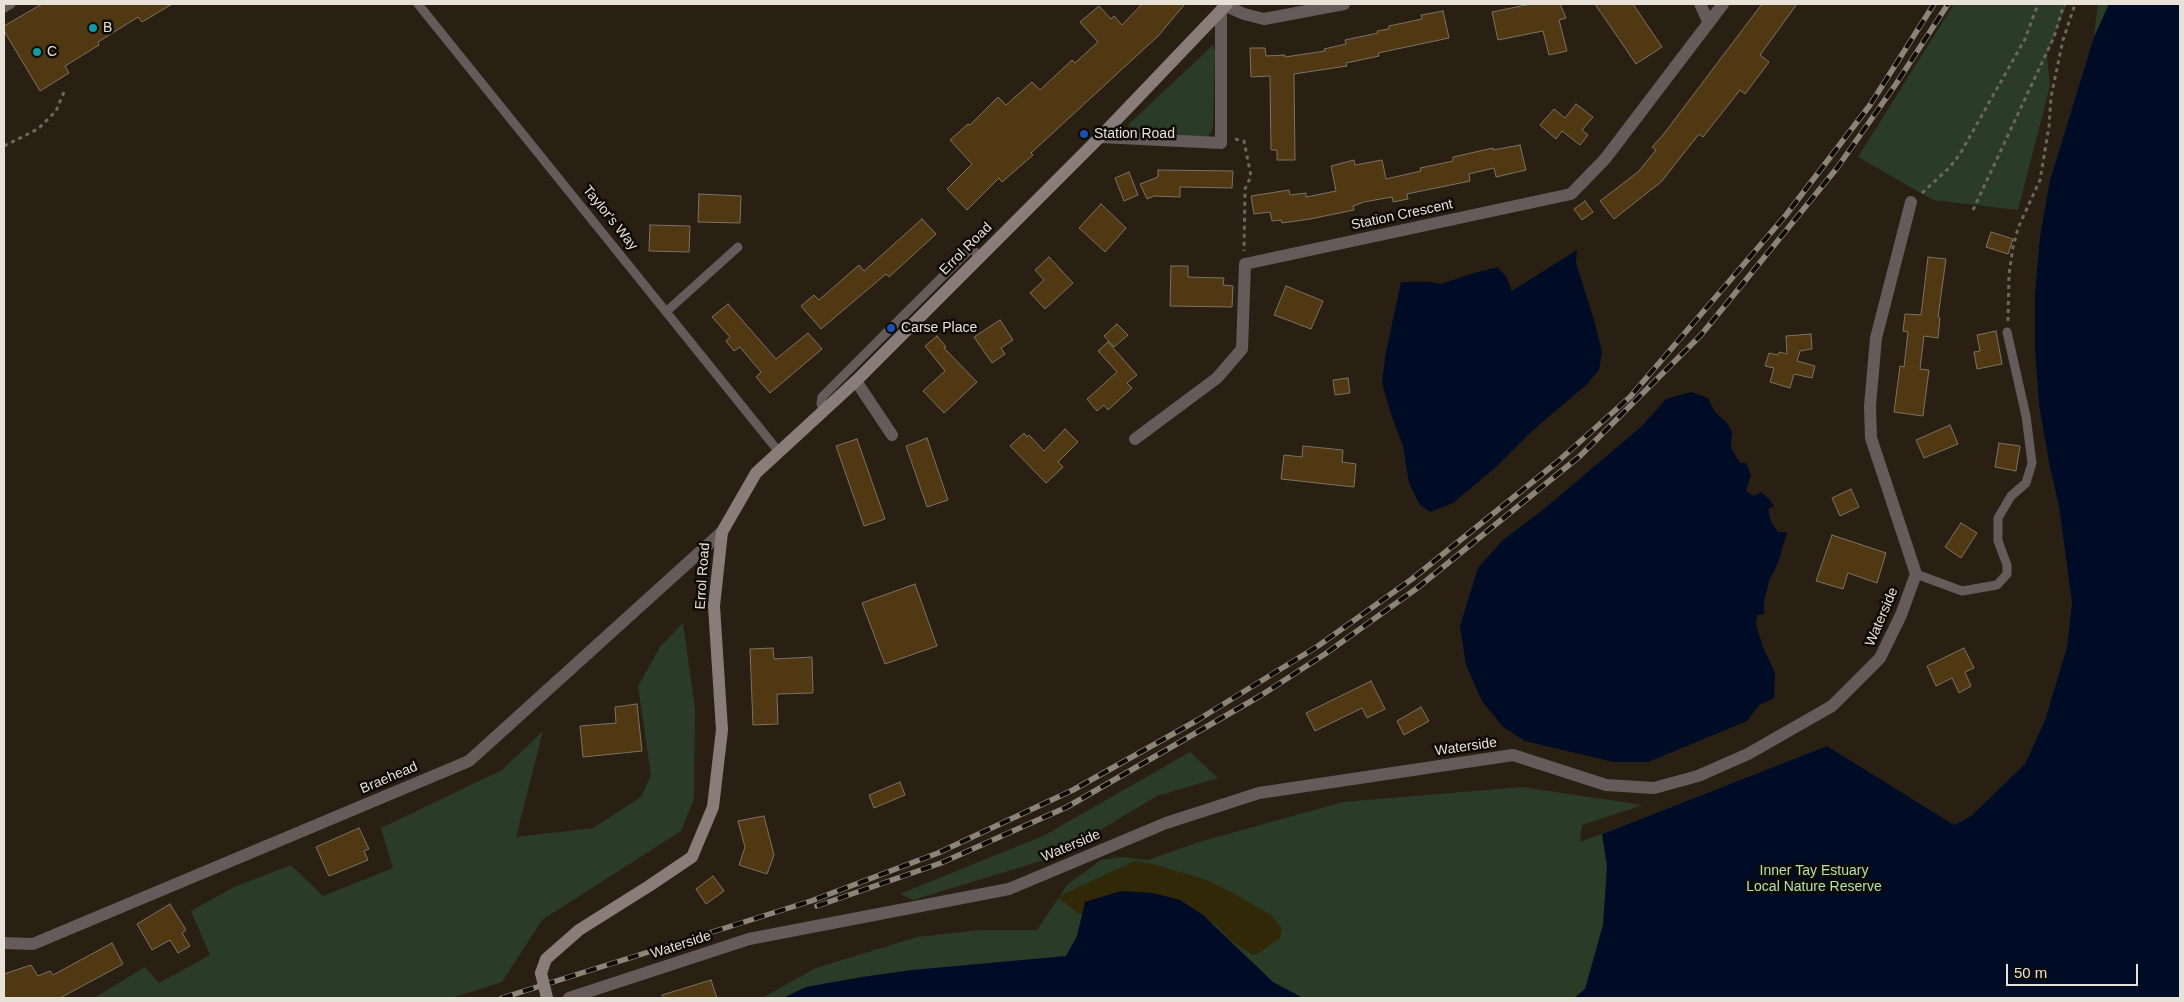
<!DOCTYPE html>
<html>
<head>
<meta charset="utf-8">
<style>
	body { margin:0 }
	#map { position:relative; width:2184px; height:1002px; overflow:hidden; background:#292013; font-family:Arial,sans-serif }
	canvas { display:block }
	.frame { position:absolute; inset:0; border:5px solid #e7e1d8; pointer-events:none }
	.scale { position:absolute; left:2006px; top:964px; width:132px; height:22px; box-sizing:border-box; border:2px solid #e7e1d8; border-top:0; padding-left:6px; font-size:15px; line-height:18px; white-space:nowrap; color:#e7e1d8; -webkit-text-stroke:4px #0e0a05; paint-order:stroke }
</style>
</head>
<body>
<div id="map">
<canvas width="2184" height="1002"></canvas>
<div class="frame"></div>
<div class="scale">50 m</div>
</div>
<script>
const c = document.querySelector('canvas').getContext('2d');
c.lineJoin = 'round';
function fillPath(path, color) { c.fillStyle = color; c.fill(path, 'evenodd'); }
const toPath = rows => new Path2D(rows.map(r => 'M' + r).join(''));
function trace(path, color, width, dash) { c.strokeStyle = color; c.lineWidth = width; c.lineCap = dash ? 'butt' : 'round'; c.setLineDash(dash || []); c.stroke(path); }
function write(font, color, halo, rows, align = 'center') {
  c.font = font + ' Arial,sans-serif'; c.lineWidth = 5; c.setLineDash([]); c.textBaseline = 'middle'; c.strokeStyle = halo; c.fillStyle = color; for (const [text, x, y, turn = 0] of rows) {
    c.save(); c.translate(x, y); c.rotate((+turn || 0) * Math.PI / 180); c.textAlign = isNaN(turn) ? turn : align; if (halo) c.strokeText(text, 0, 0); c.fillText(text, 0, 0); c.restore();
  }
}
const green = toPath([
	[1954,4,2067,4,2047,55,2050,86,2018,210,1933,200,1858,157],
	[2098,4,2180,4,2180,998,762,998,816,968,917,937,980,930,1037,930,1067,885,1101,860,1122,857,1148,860,1199,842,1343,802,1522,787,1643,805,1582,825,1580,842,1827,746,1954,825,1971,816,2025,764,2045,720,2067,647,2072,603,2059,506,2050,468,2039,405,2035,349,2035,292,2040,236,2050,180,2094,37],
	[1213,45,1215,52,1213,127,1210,134,1207,137,1134,135,1129,129,1129,124],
	[683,623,695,708,694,799,681,831,542,920,502,982,452,998,94,998,145,967,159,983,210,955,191,911,234,887,291,865,323,896,393,868,381,828,502,770,543,731,516,837,593,828,641,797,651,775,638,686,660,647],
	[1190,752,1218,778,1157,796,1057,856,913,900,900,894,1045,835]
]);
const sand = toPath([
	[1135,861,1157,865,1206,880,1231,892,1271,915,1282,928,1280,938,1259,953,1253,955,1230,940,1217,926,1195,911,1089,911,1079,914,1057,897]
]);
const water = toPath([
	[2109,4,2180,4,2180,998,1574,998,1585,989,1603,925,1607,866,1602,834,1827,746,1954,825,1971,816,2025,764,2045,720,2067,647,2072,603,2059,506,2050,468,2039,405,2035,349,2035,292,2040,236,2050,180,2094,37],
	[1577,250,1576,263,1594,320,1602,352,1599,370,1586,385,1532,431,1496,467,1453,503,1430,512,1420,505,1409,483,1403,446,1391,414,1382,382,1386,352,1401,282,1430,282,1441,284,1471,274,1497,267,1506,276,1512,291],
	[1691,392,1708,398,1715,412,1727,423,1732,432,1731,448,1740,463,1746,463,1751,475,1746,491,1754,496,1761,492,1770,500,1774,506,1768,509,1771,522,1778,532,1787,532,1778,563,1769,581,1764,601,1764,614,1757,615,1756,624,1763,647,1775,673,1774,698,1759,705,1747,721,1648,762,1614,762,1525,741,1503,727,1482,701,1466,665,1460,626,1478,568,1503,540,1544,509,1642,426,1666,399],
	[1121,891,1153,893,1180,900,1203,915,1273,982,1303,998,783,998,806,987,862,977,912,970,1066,956,1077,936,1085,902]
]);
const building = toPath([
	[42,4,172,4,142,22,138,17,98,42,99,45,65,66,69,73,40,91,4,31,4,26,42,4],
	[1142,4,1185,4,1158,36,1031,153,1033,155,1002,182,999,178,967,210,947,189,972,164,950,140,968,124,970,125,998,97,1006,105,1032,82,1040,90,1072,60,1075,63,1098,42,1080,22,1099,6,1111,19,1114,16,1122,25,1142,4],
	[1531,4,1560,4,1566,18,1559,20,1567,51,1549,55,1543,31,1498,40,1492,12,1531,4],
	[1595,4,1633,4,1662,47,1636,64,1595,4],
	[1762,4,1797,4,1760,55,1769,62,1745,94,1740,90,1703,137,1699,134,1661,182,1614,219,1600,201,1638,172,1656,150,1652,147,1663,135,1762,4],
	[1443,11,1449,38,1378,53,1379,56,1346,63,1347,66,1294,74,1295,160,1277,160,1277,150,1271,150,1270,76,1251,77,1250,48,1265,48,1266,56,1285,55,1285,57,1325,51,1324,49,1346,44,1345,40,1378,33,1377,31,1389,29,1389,26,1422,19,1421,15,1443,11],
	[1576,104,1593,117,1582,130,1588,135,1580,145,1562,131,1556,139,1540,125,1554,109,1565,118,1576,104],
	[1520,145,1526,170,1496,177,1494,168,1469,174,1470,181,1407,194,1408,199,1393,202,1392,197,1364,202,1353,206,1354,210,1310,219,1282,223,1281,220,1272,221,1270,212,1254,214,1251,196,1289,190,1290,195,1306,193,1306,197,1336,191,1331,166,1354,160,1355,165,1382,160,1386,179,1421,171,1420,168,1453,161,1453,157,1493,148,1493,150,1520,145],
	[1158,170,1233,171,1232,188,1180,187,1180,197,1154,196,1147,199,1140,184,1158,177,1158,170],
	[1129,172,1138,195,1124,201,1115,178,1129,172],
	[699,194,741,196,740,223,698,222,699,194],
	[1585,201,1593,212,1582,220,1574,209,1585,201],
	[1101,204,1126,228,1105,252,1079,228,1101,204],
	[922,219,936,234,889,277,886,274,821,329,801,306,814,295,819,300,859,265,864,271,922,219],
	[650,225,690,226,689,252,649,251,650,225],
	[1991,232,2013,239,2008,254,1986,247,1991,232],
	[1049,257,1073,283,1045,309,1030,293,1044,280,1035,270,1049,257],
	[1928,257,1946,259,1938,317,1940,318,1938,338,1924,336,1920,369,1929,370,1923,416,1894,412,1900,366,1904,367,1908,332,1903,331,1905,314,1921,315,1928,257],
	[1171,266,1188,266,1188,277,1224,278,1223,285,1233,286,1232,307,1170,306,1171,266],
	[1286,286,1323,301,1311,329,1274,315,1286,286],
	[728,304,776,359,808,333,822,349,770,393,756,377,761,372,740,347,734,351,726,341,730,337,712,317,728,304],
	[1000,320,1013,340,1001,348,1005,354,992,363,974,337,1000,320],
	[1117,324,1128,335,1114,347,1104,336,1117,324],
	[1996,331,2002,364,1977,369,1974,352,1980,351,1977,335,1996,331],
	[1811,334,1812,349,1800,351,1797,361,1815,366,1812,378,1794,374,1790,388,1770,382,1774,368,1765,366,1769,353,1778,355,1779,352,1787,354,1786,336,1811,334],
	[937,336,946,347,944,348,977,382,944,413,923,391,945,371,925,346,937,336],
	[1108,342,1137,375,1127,383,1132,388,1108,410,1104,405,1097,411,1087,399,1117,372,1098,351,1108,342],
	[1348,378,1350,393,1335,395,1333,380,1348,378],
	[1950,425,1958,444,1924,458,1916,440,1950,425],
	[1065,429,1078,442,1058,462,1063,467,1046,483,1010,446,1024,433,1027,437,1029,435,1044,451,1065,429],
	[927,438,948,500,927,507,906,446,927,438],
	[857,439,885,519,864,526,836,446,857,439],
	[1999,443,2020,446,2016,471,1995,467,1999,443],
	[1303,446,1343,450,1342,462,1356,464,1354,487,1281,479,1284,455,1302,457,1303,446],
	[1851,489,1859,507,1840,516,1832,498,1851,489],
	[1961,523,1977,533,1961,558,1945,547,1961,523],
	[1832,535,1886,553,1877,583,1848,573,1843,589,1816,581,1832,535],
	[915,584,937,646,885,664,862,603,915,584],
	[773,648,774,659,812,657,813,693,777,694,778,724,753,725,750,649,773,648],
	[1964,648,1974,668,1965,672,1971,686,1959,693,1952,678,1936,686,1927,666,1964,648],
	[1371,681,1385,709,1367,718,1362,708,1315,731,1306,713,1371,681],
	[637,704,642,751,583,757,580,726,616,723,615,707,637,704],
	[1421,707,1429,721,1404,735,1397,721,1421,707],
	[900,782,905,795,874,808,869,795,900,782],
	[764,816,774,855,767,874,739,865,745,847,738,821,764,816],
	[359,828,369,849,364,851,368,860,329,876,316,847,359,828],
	[713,876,724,891,706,904,696,889,713,876],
	[170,904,186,930,182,933,190,946,178,953,170,940,152,950,137,924,170,904],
	[112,943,123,964,60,998,4,998,4,974,31,965,38,976,50,971,53,975,112,943],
	[711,980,717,998,663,998,662,995,711,980]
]);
const path = toPath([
	[1235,139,1244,141,1251,176,1245,189,1244,251],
	[4,146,38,129,56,111,64,92],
	[1922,193,1950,167,1960,154,2025,39,2038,4],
	[1973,210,2054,37,2064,4],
	[2008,321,2009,274,2013,247,2018,228,2040,180,2049,126,2051,97,2063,40,2075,4]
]);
const lane = toPath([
	[418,4,779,452],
	[4,8,11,4],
	[667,311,738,247],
	[824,409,821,404,822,397,968,251,973,250,980,257],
	[1916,574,1962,591,1997,585,2007,574,2007,565,1998,541,1998,518,2011,496,2026,483,2032,463,2026,416,2007,332]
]);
const street = toPath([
	[1700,4,1709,23],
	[1226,6,1244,14,1264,19,1344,4],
	[1100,137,1221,143,1221,10],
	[856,381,892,435],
	[1135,439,1217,378,1242,349,1245,264,1571,194,1605,159,1723,4],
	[4,943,33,944,469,761,722,532],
	[569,998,749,939,1009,889,1166,823,1259,793,1513,755,1606,785,1654,788,1698,776,1748,754,1832,706,1880,658,1901,615,1916,574,1871,438,1870,406,1876,338,1911,202]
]);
const secondary = toPath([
	[541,973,546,959,579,930,649,886,692,857,713,807,722,730,714,606,722,532,756,473,856,381,1100,137,1227,4]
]);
const rail = toPath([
	[817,906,941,863,1067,807,1260,696,1325,654,1416,589,1580,456,1701,335,1837,168,1896,84,1948,4],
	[502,998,811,901,938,853,1073,790,1196,721,1318,646,1412,579,1556,463,1630,397,1786,215,1870,105,1934,4]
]);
const secondaryBridge = toPath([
	[541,973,547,998]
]);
const markers = [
	[93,28,5,"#0f9aa8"],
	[37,52,5,"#0f9aa8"],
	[1084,134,5,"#1a4fb4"],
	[891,328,5,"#1a4fb4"]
];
const poiNames = [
	["B",103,28],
	["C",47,52],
	["Station Road",1094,134],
	["Carse Place",901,328]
];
const streetNames = [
	["Station Crescent",1402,215,-12],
	["Taylor's Way",610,218,51],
	["Errol Road",966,249,-45],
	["Errol Road",703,576,-86],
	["Waterside",1882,617,-67],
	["Waterside",1466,747,-8],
	["Braehead",389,778,-23],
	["Waterside",1071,846,-23],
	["Waterside",681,945,-18]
];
const parkNames = [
	["Inner Tay Estuary",1814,871],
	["Local Nature Reserve",1814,887]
];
fillPath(green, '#2a3b28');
fillPath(sand, '#302807');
fillPath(water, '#000b26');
fillPath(building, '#503812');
trace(building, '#7d7263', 1);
trace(path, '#6e665b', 3, [4, 4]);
trace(lane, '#645b5a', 9);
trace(street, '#645b5a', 12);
trace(secondary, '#8a7c79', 12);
trace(rail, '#8b8479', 5.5);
trace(rail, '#0e0a05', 4, [11]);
trace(secondaryBridge, '#8a7c79', 12);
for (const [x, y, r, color] of markers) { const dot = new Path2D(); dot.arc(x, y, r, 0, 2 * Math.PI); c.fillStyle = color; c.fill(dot); trace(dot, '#0e0a05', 2); }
write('14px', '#e7e1d8', '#0e0a05', poiNames, 'left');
write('14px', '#e7e1d8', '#0e0a05', streetNames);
write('14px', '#b0e2aa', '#0e0a05', parkNames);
</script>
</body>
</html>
